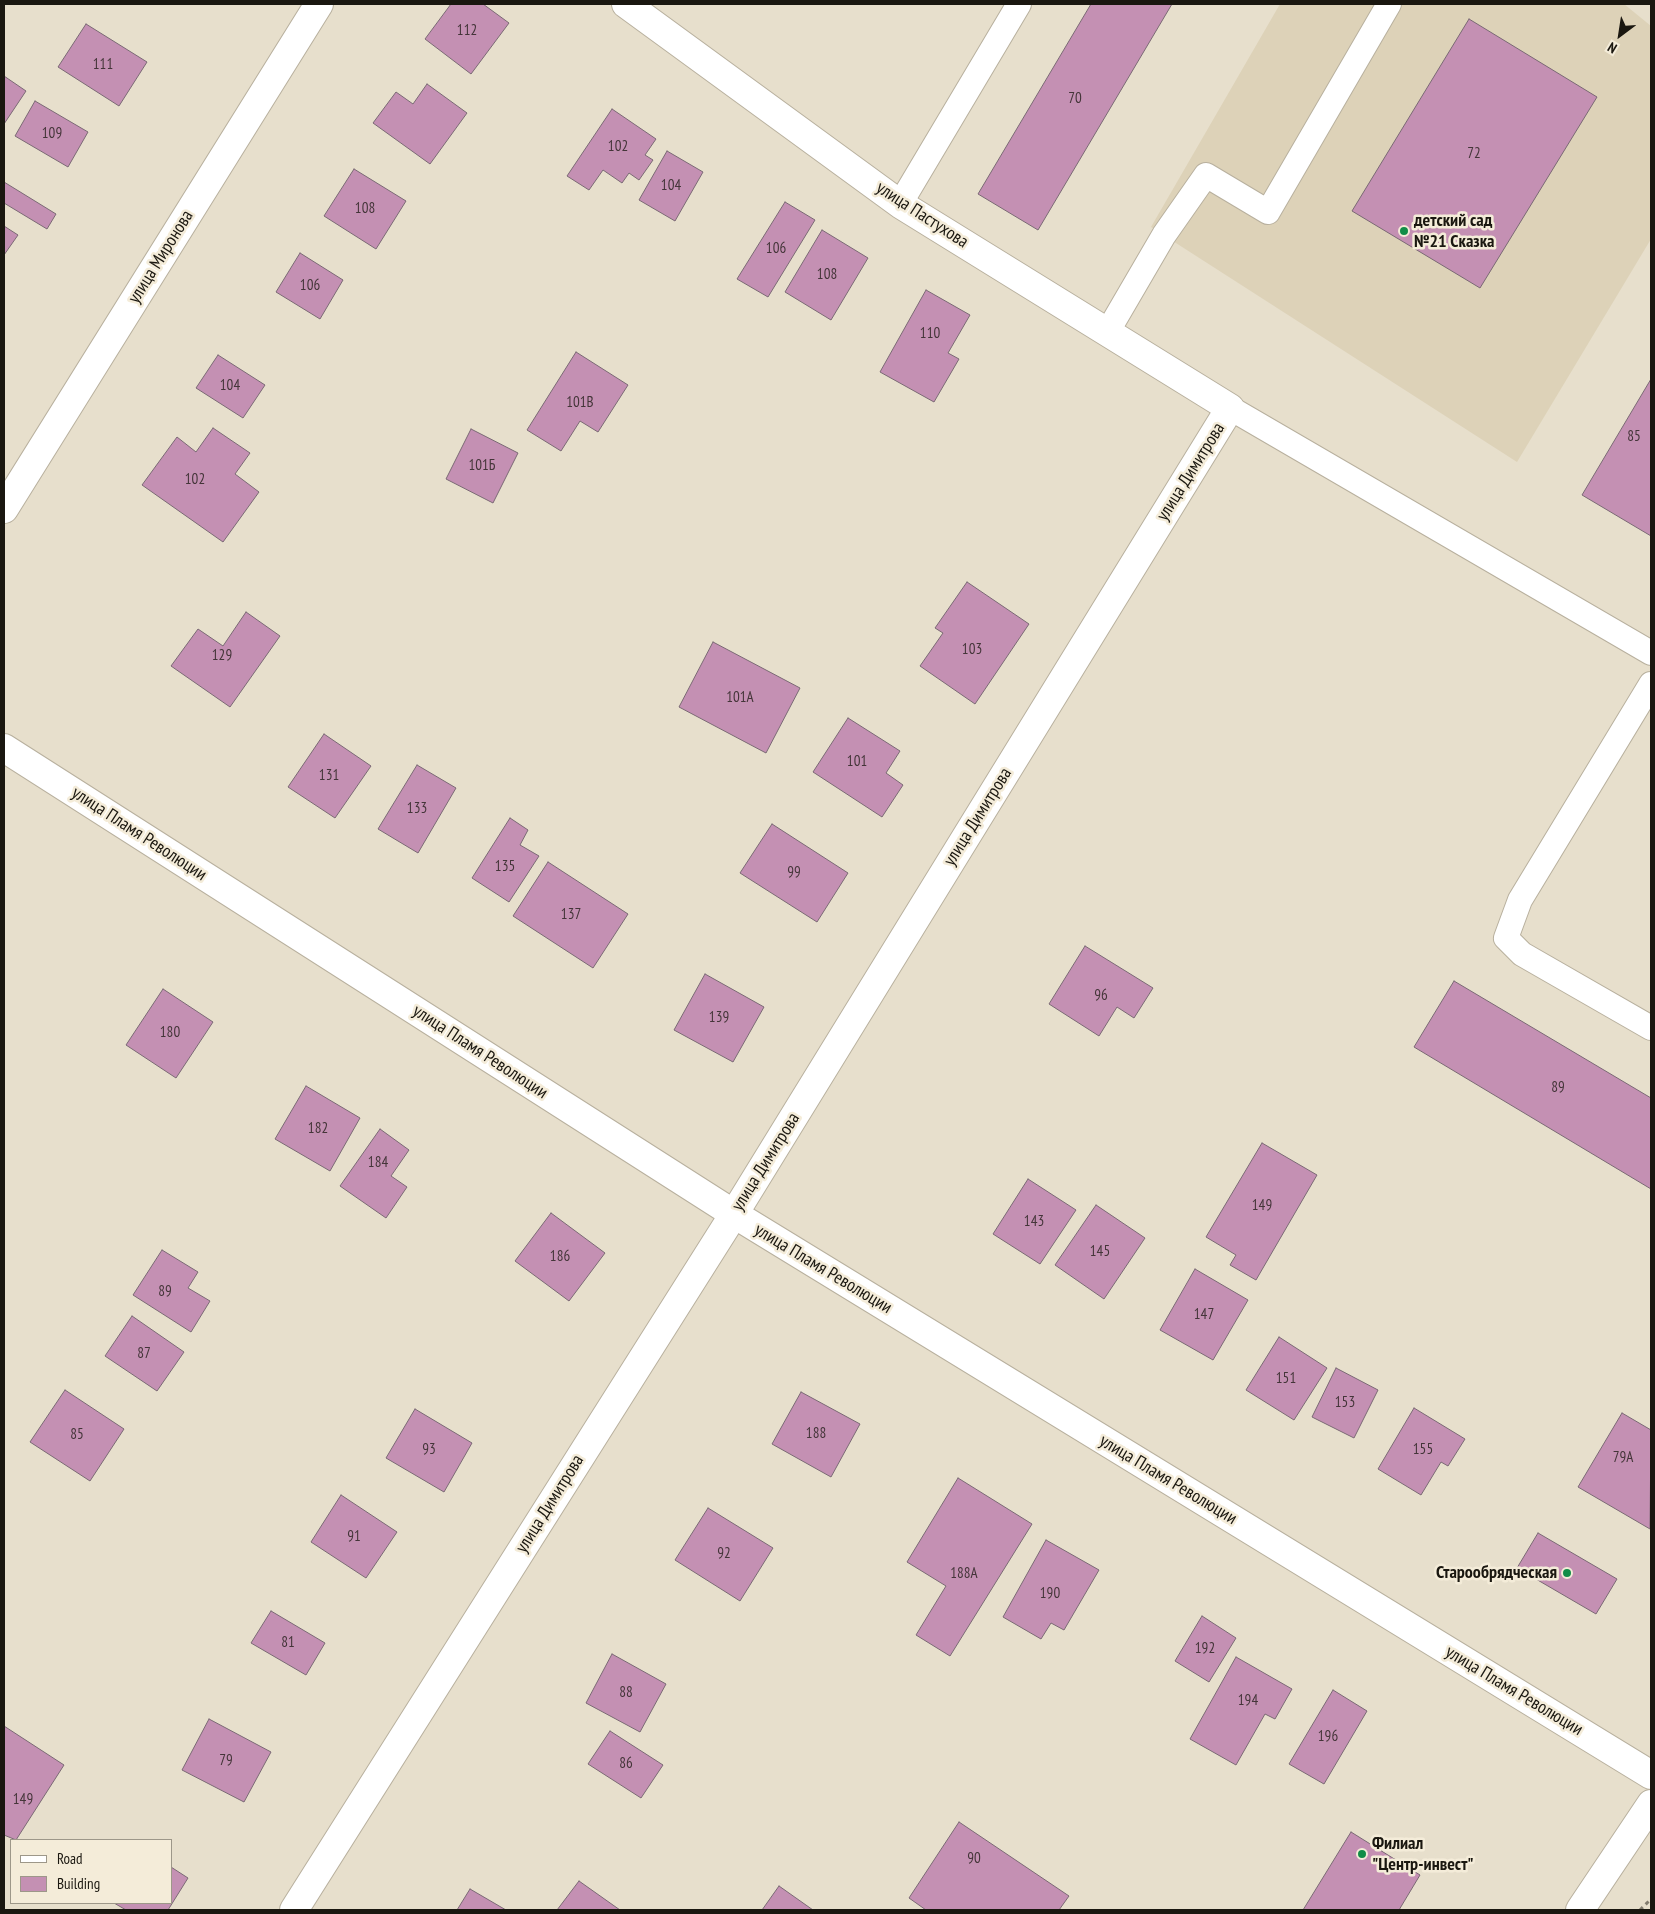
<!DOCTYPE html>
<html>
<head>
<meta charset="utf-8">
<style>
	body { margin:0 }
	#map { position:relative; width:1655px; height:1914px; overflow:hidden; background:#e7dfcc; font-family:"PT Sans Narrow",sans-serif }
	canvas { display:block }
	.frame { position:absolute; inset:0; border:5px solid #1a1710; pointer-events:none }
	.legend { position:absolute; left:10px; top:1839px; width:162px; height:65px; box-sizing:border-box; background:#f4ecd9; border:1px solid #9d9789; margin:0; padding:6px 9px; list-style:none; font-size:15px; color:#1a1710 }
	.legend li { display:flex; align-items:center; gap:10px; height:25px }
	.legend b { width:25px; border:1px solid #9d9789 }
	.north { position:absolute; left:1595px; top:10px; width:50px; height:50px; -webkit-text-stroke:4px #f4ecd9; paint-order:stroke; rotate:211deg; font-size:14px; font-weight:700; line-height:20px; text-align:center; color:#1a1710 }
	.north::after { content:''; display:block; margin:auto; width:18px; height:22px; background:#1a1710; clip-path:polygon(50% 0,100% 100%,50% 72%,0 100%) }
</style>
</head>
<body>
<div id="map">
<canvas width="1655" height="1914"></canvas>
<div class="frame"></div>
<ul class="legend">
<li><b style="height:6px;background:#fff"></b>Road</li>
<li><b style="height:14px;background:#c490b3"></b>Building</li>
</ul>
<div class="north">N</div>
</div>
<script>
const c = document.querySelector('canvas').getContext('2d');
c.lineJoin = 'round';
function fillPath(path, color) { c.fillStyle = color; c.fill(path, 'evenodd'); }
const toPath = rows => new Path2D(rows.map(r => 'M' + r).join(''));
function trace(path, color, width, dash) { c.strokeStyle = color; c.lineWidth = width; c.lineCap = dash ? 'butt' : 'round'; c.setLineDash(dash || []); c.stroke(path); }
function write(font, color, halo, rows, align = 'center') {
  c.font = font + ' "PT Sans Narrow",sans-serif'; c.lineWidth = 5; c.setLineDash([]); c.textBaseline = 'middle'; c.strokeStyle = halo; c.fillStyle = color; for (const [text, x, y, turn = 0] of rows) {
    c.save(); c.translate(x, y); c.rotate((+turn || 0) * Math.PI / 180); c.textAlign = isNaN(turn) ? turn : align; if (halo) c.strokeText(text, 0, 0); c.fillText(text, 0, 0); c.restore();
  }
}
const built = toPath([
	[1280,4,1624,4,1651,26,1651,239,1517,462,1151,227]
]);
const building = toPath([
	[451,4,483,4,509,23,471,74,425,39,451,4],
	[1091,4,1172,4,1038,230,978,194,1091,4],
	[1469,19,1597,97,1480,288,1352,211,1469,19],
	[86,24,147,62,119,106,58,67,86,24],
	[4,76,26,91,4,124,4,76],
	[427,84,467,113,430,164,373,123,396,92,413,104,427,84],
	[35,101,88,132,68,167,15,136,35,101],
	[612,109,656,139,645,155,653,160,639,180,629,173,622,183,603,170,589,190,567,176,612,109],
	[667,151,703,172,675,221,639,200,667,151],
	[354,169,406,201,376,249,324,216,354,169],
	[4,182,56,214,47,229,4,203,4,182],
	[785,202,815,220,768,297,737,279,785,202],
	[4,226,18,235,4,255,4,226],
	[822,230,868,258,831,320,785,292,822,230],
	[300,253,343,280,320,319,276,292,300,253],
	[926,290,970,315,948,353,959,359,934,402,880,372,926,290],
	[576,352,628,385,598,432,580,421,561,451,527,430,576,352],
	[218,355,265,385,243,418,196,388,218,355],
	[1651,379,1651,536,1582,495,1651,379],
	[213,428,250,453,235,474,259,492,223,542,142,485,177,437,196,452,213,428],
	[471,429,518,453,493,503,446,479,471,429],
	[967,582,1029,624,975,704,920,666,943,633,935,628,967,582],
	[246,612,280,636,230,707,171,666,198,629,223,646,246,612],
	[713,642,800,688,766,753,679,707,713,642],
	[848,718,900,751,886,773,903,785,882,817,813,772,848,718],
	[324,734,371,766,335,818,288,787,324,734],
	[417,765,456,788,418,853,378,829,417,765],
	[510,818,528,830,520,845,539,856,509,902,472,878,510,818],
	[772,824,848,873,817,922,740,873,772,824],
	[548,862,628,914,593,968,513,916,548,862],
	[1085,946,1153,988,1134,1018,1117,1007,1099,1036,1049,1004,1085,946],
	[705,974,764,1007,733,1062,674,1030,705,974],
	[1454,981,1651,1098,1651,1189,1414,1047,1454,981],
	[163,989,213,1022,176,1078,126,1045,163,989],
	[306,1086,360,1118,330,1171,275,1139,306,1086],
	[380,1129,409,1150,391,1176,407,1187,386,1218,340,1186,380,1129],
	[1262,1143,1317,1175,1256,1280,1230,1265,1236,1255,1206,1237,1262,1143],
	[1028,1179,1076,1210,1040,1264,993,1234,1028,1179],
	[1096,1205,1145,1238,1104,1299,1055,1265,1096,1205],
	[551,1213,605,1253,569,1301,515,1261,551,1213],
	[162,1250,198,1272,188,1288,210,1301,191,1332,133,1295,162,1250],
	[1195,1269,1248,1300,1213,1360,1160,1330,1195,1269],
	[132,1316,184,1352,157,1391,105,1356,132,1316],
	[1279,1337,1327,1368,1294,1420,1246,1390,1279,1337],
	[1336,1368,1378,1390,1354,1438,1312,1417,1336,1368],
	[65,1390,124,1429,90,1481,30,1442,65,1390],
	[801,1392,860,1424,831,1477,772,1444,801,1392],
	[1414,1408,1465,1439,1448,1466,1441,1462,1421,1495,1378,1469,1414,1408],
	[415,1409,472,1443,444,1492,386,1458,415,1409],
	[1622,1413,1651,1430,1650,1529,1578,1487,1622,1413],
	[958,1478,1032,1524,950,1656,916,1635,946,1586,907,1562,958,1478],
	[341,1495,397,1532,366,1578,311,1542,341,1495],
	[708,1508,773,1548,740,1601,675,1560,708,1508],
	[1538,1533,1617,1579,1596,1614,1517,1568,1538,1533],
	[1046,1540,1099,1570,1064,1630,1051,1623,1041,1639,1003,1617,1046,1540],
	[271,1611,325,1643,306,1675,251,1643,271,1611],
	[1202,1616,1236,1638,1209,1682,1175,1661,1202,1616],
	[612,1654,666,1684,640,1732,586,1703,612,1654],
	[1236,1657,1292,1689,1275,1719,1265,1714,1236,1765,1190,1739,1236,1657],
	[1333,1690,1367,1711,1324,1784,1289,1764,1333,1690],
	[209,1719,271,1752,244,1802,182,1770,209,1719],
	[4,1726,64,1765,16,1840,4,1835,4,1726],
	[610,1731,663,1765,641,1798,588,1764,610,1731],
	[959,1822,1069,1896,1059,1910,926,1910,909,1898,959,1822],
	[1351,1832,1420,1875,1399,1910,1303,1910,1351,1832],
	[171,1867,188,1878,168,1910,126,1910,114,1903,171,1903,171,1867],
	[579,1881,620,1910,557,1910,579,1881],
	[779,1886,813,1910,762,1910,779,1886],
	[470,1889,506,1910,457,1910,470,1889]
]);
const path = toPath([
	[1640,1910,1651,1899]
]);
const service = toPath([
	[900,204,1019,4],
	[1108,331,1164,235,1206,175,1268,212,1389,4],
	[1230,408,1651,653],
	[1651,684,1520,900,1506,938,1522,954,1651,1028]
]);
const minor = toPath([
	[4,509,319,4],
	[294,1910,734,1214,1230,408,900,204,626,4]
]);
const tertiary = toPath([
	[4,748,734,1214,1651,1775]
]);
const secondary = toPath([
	[1580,1910,1651,1804]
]);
const markers = [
	[1404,231,5,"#118d48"],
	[1567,1573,5,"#118d48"],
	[1362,1854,5,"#118d48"]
];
const numberNames = [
	["112",467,31],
	["111",103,65],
	["70",1075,99],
	["109",52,134],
	["102",618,147],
	["72",1474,154],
	["104",671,186],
	["108",365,209],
	["106",776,249],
	["108",827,275],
	["106",310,286],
	["110",930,334],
	["104",230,386],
	["101В",580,403],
	["85",1634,437],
	["101Б",482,466],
	["102",195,480],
	["103",972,650],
	["129",222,656],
	["101А",740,698],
	["101",857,762],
	["131",329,776],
	["133",417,809],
	["135",505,867],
	["99",794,873],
	["137",571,915],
	["96",1101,996],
	["139",719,1018],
	["180",170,1033],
	["89",1558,1088],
	["182",318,1129],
	["184",378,1163],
	["149",1262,1206],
	["143",1034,1222],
	["145",1100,1252],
	["186",560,1257],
	["89",165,1292],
	["147",1204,1315],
	["87",144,1354],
	["151",1286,1379],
	["153",1345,1403],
	["188",816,1434],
	["85",77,1435],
	["93",429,1450],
	["155",1423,1450],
	["79А",1623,1458],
	["91",354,1537],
	["92",724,1554],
	["188А",964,1574],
	["190",1050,1594],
	["81",288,1643],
	["192",1205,1649],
	["88",626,1693],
	["194",1248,1701],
	["196",1328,1737],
	["79",226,1761],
	["86",626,1764],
	["149",23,1800],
	["90",974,1859]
];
const streetNames = [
	["улица Пастухова",922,215,33],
	["улица Миронова",161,257,-58],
	["улица Димитрова",1191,472,-58],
	["улица Димитрова",978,817,-58],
	["улица Пламя Революции",139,834,33],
	["улица Пламя Революции",480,1052,33],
	["улица Димитрова",766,1162,-58],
	["улица Пламя Революции",823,1269,31],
	["улица Пламя Революции",1168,1480,31],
	["улица Димитрова",550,1504,-58],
	["улица Пламя Революции",1514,1691,31]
];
const poiNames = [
	["детский сад",1414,221],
	["№21 Сказка",1414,242],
	["Старообрядческая",1557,1573,"right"],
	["Филиал",1372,1844],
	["\"Центр-инвест\"",1372,1865]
];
fillPath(built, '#ddd2b8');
fillPath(building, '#c490b3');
trace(building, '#7a6974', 1);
trace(service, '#b8b09e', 26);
trace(minor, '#b8b09e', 30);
trace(tertiary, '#b8b09e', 30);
trace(secondary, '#b8b09e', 30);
trace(path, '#827c6f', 3, [4, 4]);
trace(service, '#fff', 24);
trace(minor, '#fff', 28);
trace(tertiary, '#fff', 28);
trace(secondary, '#fff', 28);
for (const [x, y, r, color] of markers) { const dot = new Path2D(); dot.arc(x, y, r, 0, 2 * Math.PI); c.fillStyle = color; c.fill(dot); trace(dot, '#f4ecd9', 2); }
write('15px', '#443539', null, numberNames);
write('18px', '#1a1710', '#f4ecd9', streetNames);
write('bold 18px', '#1a1710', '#f4ecd9', poiNames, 'left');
</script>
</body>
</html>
